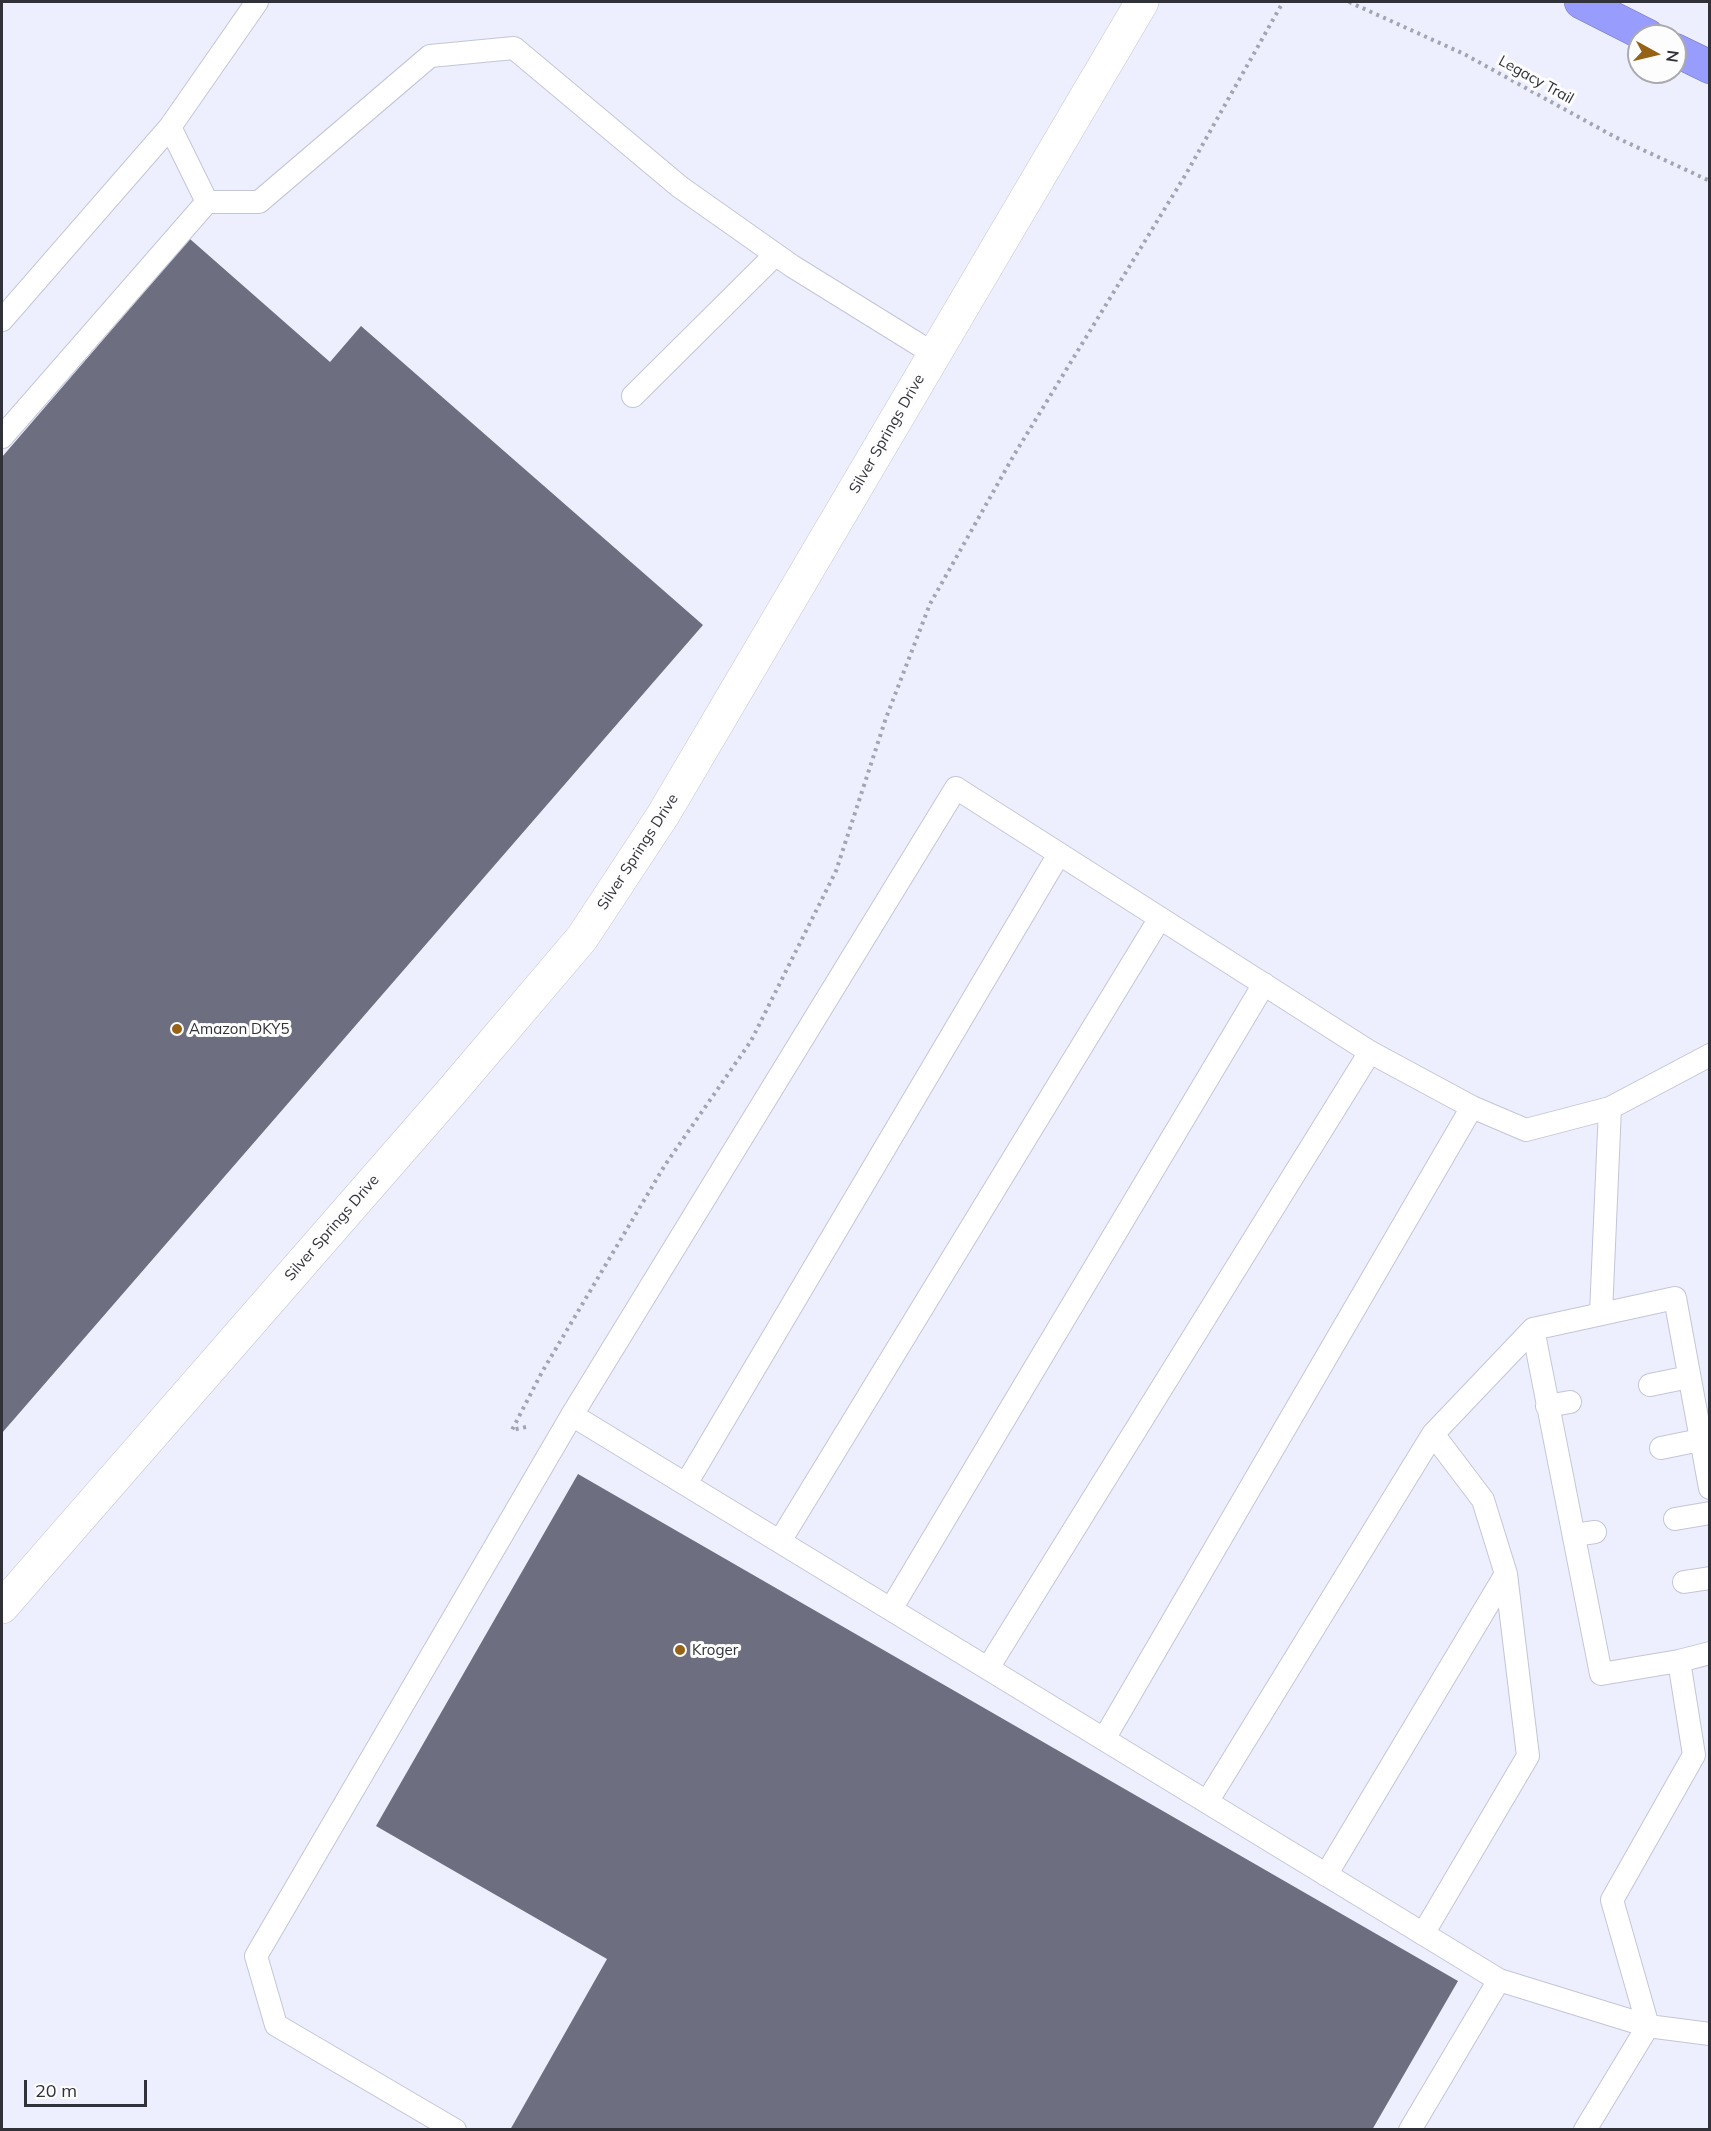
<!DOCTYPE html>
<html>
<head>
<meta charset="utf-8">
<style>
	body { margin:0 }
	#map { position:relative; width:1711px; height:2131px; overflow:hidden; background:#edefff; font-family:Mulish,sans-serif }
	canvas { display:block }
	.frame { position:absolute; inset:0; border:3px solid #303139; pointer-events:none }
	.north { position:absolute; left:1627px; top:24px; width:60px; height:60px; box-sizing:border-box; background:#fdfdfd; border:2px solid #ababaf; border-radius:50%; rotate:98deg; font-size:16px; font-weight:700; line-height:24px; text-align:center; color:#303139 }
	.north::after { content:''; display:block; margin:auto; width:21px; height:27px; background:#956216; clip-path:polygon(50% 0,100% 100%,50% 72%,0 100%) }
	.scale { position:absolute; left:24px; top:2080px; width:123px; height:27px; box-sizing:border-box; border:3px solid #303139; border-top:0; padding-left:8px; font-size:18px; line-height:21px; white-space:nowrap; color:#303139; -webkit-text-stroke:4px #fdfdfd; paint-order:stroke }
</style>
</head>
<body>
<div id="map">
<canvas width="1711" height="2131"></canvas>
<div class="frame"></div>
<div class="north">N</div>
<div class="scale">20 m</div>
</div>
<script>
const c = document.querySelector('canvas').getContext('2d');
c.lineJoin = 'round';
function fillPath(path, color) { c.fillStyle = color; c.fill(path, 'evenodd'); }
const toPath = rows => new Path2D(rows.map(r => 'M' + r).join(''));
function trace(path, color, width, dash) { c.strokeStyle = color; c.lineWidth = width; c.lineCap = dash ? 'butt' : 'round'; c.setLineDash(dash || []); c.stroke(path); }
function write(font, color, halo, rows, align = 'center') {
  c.font = font + ' Mulish,sans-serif'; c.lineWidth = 6; c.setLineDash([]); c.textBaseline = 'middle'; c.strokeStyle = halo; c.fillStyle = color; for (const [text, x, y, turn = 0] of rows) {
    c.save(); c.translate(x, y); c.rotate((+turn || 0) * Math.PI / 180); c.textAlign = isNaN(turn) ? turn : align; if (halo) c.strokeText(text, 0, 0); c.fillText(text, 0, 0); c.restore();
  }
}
const building = toPath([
	[190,239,330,362,361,326,703,625,2,1433,2,457],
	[578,1474,1458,1981,1372,2130,510,2130,607,1959,376,1826]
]);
const path = toPath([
	[1349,2,1464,54,1615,137,1710,181],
	[526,1427,512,1430,542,1372,665,1165,751,1041,836,871,886,718,930,604,1014,455,1186,174,1283,2]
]);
const lane = toPath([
	[170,127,207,202],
	[2,320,170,127,257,2],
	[633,396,775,255],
	[2,437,207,202,259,202,430,56,514,48,680,187,792,266,934,354],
	[1601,1313,1610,1108,1710,1055],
	[1650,1385,1689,1377],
	[1547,1406,1570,1402],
	[572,1415,956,788,1370,1052,1472,1107,1526,1130,1610,1108],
	[1661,1448,1700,1440],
	[686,1484,1059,854],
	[1710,1488,1675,1298,1533,1329,1601,1674,1679,1661,1710,1653],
	[1675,1519,1710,1513],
	[1574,1535,1595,1532],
	[780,1541,1160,918],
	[1684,1582,1710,1578],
	[891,1609,1264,984],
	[988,1668,1370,1052],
	[1104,1739,1472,1107],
	[1207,1802,1433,1434],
	[1326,1875,1506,1574],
	[1423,1934,1528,1756,1506,1574,1483,1500,1433,1434,1533,1329],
	[455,2130,276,2025,256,1956,572,1415,1499,1980,1648,2026,1710,2034],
	[1410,2130,1499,1980],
	[1585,2130,1648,2026,1612,1900,1694,1755,1679,1661]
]);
const street = toPath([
	[2,1607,452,1091,582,938,663,815,1142,2]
]);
const highway = toPath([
	[1581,2,1648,36],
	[1675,50,1710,67]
]);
const markers = [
	[177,1029,6,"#956216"],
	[680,1650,6,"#956216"]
];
const streetNames = [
	["Legacy Trail",1536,80,29],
	["Silver Springs Drive",887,434,-60],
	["Silver Springs Drive",638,852,-57],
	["Silver Springs Drive",332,1228,-49]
];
const poiNames = [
	["Amazon DKY5",189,1029],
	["Kroger",692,1650]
];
fillPath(building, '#6d6f81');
trace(lane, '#c3c5d9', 24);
trace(street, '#c3c5d9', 34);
trace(highway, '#7477b8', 34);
trace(path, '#a3a4b1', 4, [3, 4.5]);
trace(lane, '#fff', 22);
trace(street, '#fff', 33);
trace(highway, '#989cfc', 33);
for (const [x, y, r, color] of markers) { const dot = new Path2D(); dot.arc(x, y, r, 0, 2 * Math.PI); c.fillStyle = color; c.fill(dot); trace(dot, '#fdfdfd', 2); }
write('15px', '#303139', '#fdfdfd', streetNames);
write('15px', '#303139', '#fdfdfd', poiNames, 'left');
</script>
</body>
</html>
